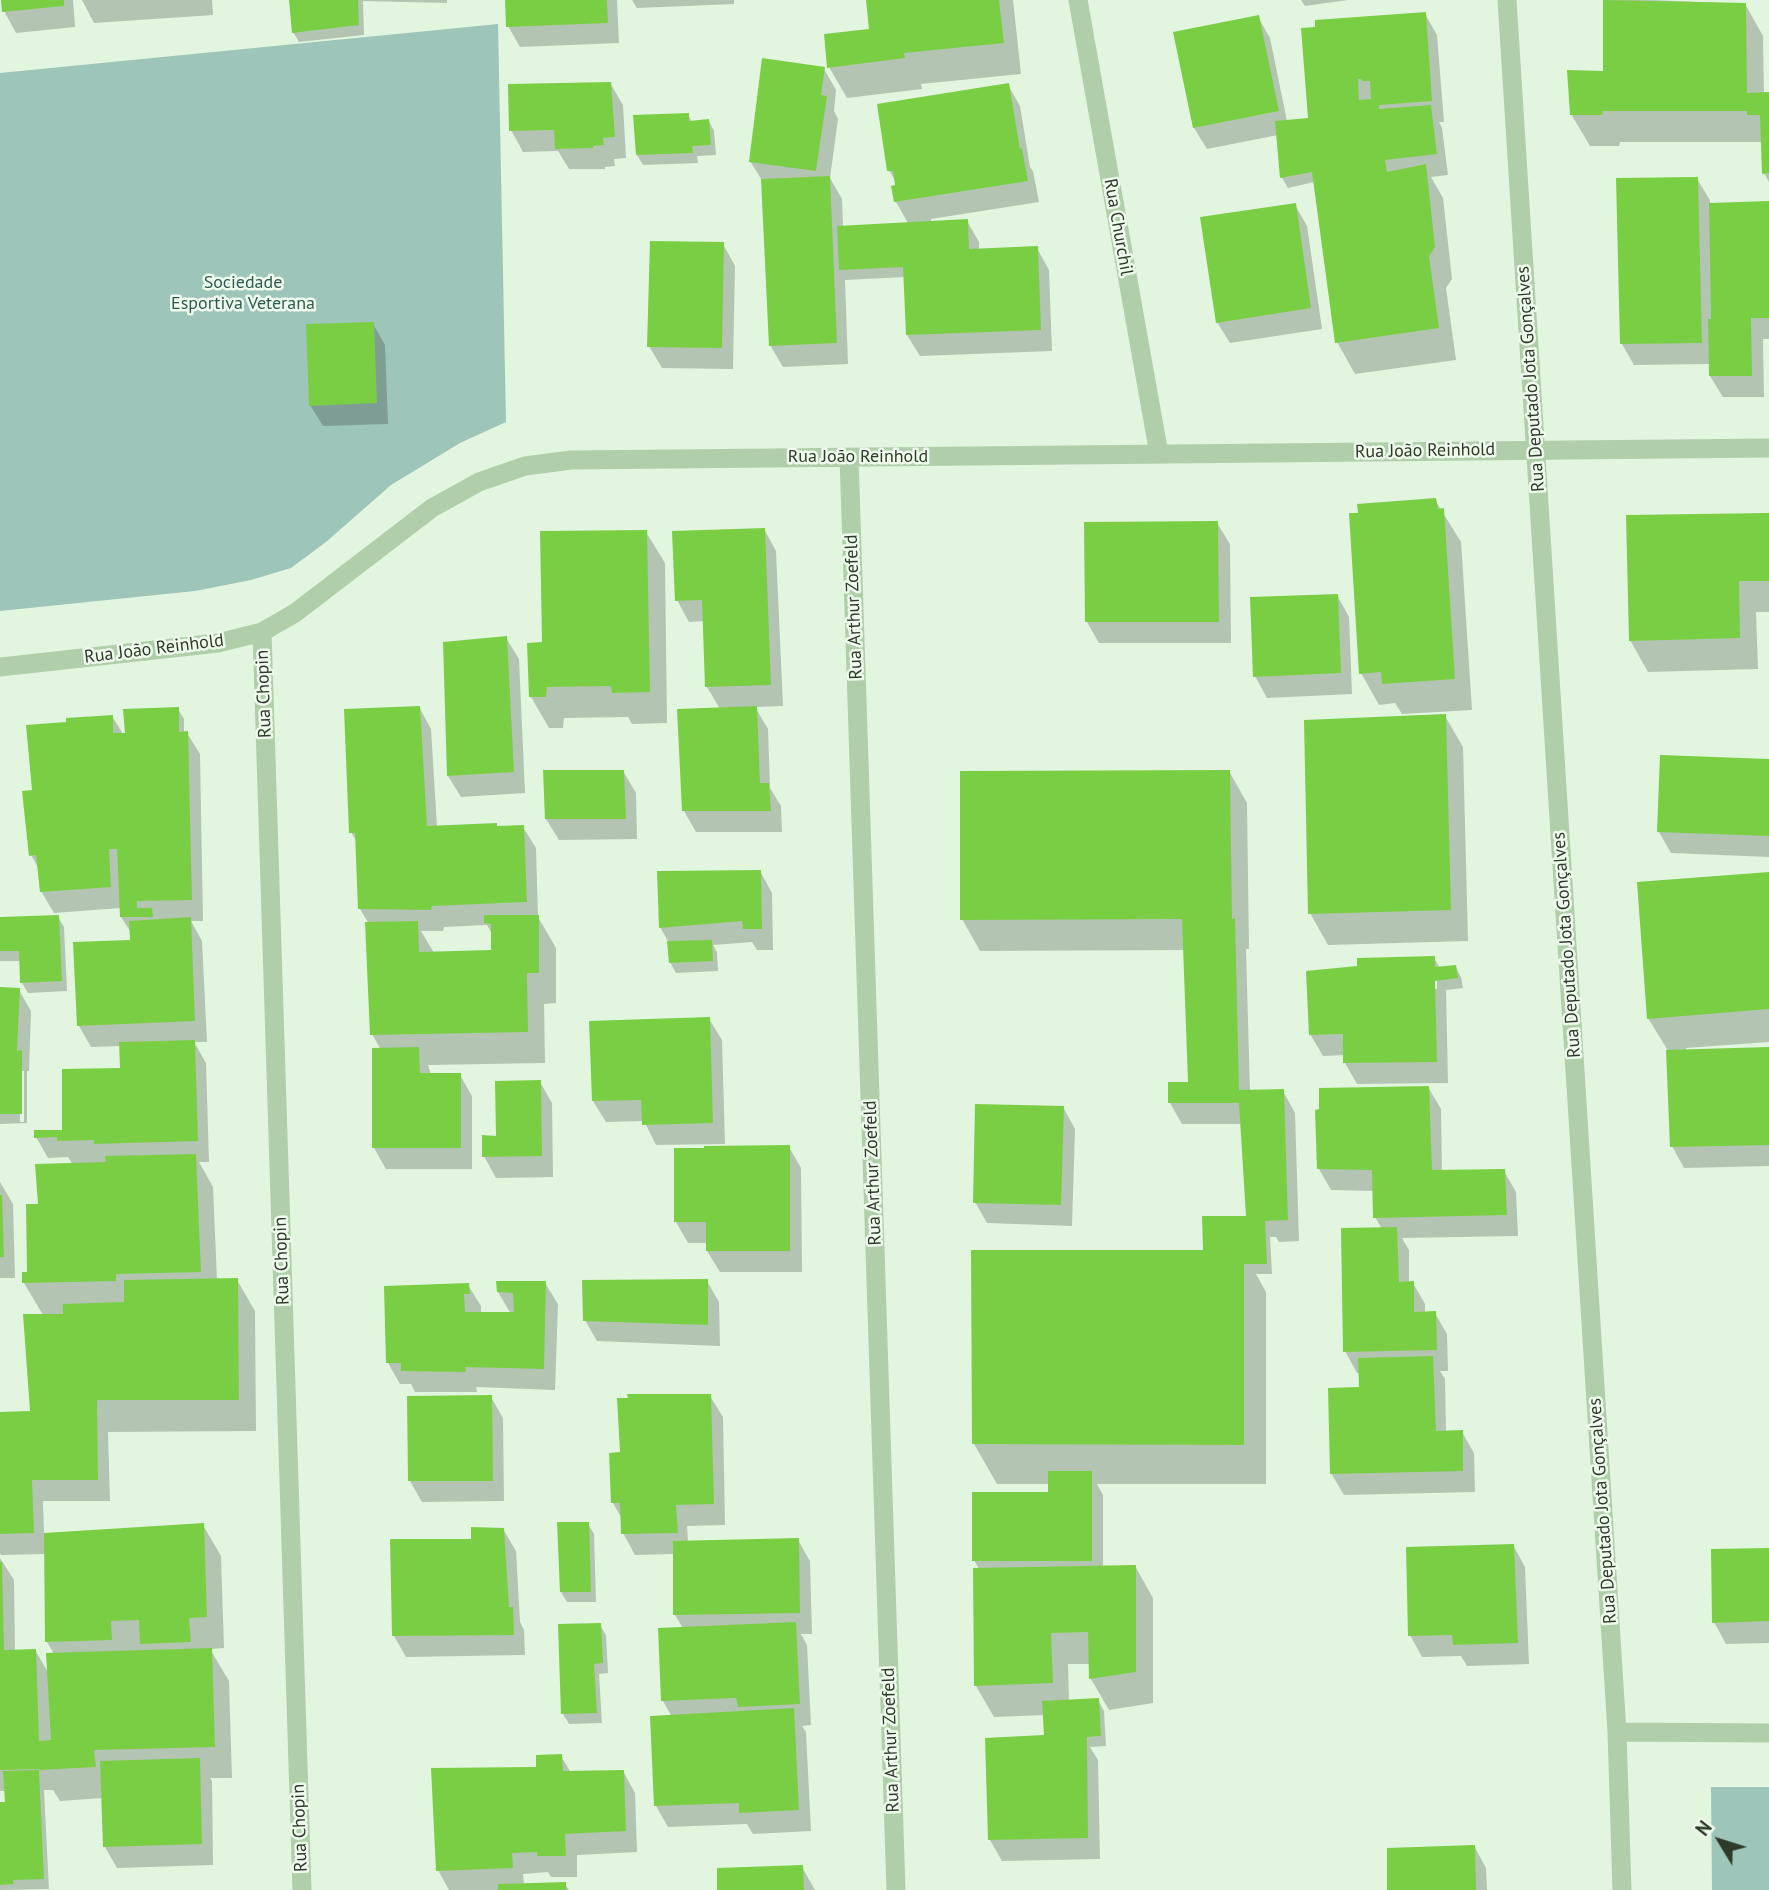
<!DOCTYPE html>
<html>
<head>
<meta charset="utf-8">
<style>
	body { margin:0 }
	#map { position:relative; width:1769px; height:1890px; overflow:hidden; background:#e2f5df; font-family:"PT Sans",sans-serif }
	canvas { display:block }
	.north { position:absolute; left:1685px; top:1806px; width:70px; height:70px; -webkit-text-stroke:5px #eefbed; paint-order:stroke; rotate:308deg; font-size:19px; font-weight:700; line-height:28px; text-align:center; color:#2f3b2a }
	.north::after { content:''; display:block; margin:auto; width:24px; height:32px; background:#2f3b2a; clip-path:polygon(50% 0,100% 100%,50% 72%,0 100%) }
</style>
</head>
<body>
<div id="map">
<canvas width="1769" height="1890"></canvas>
<div class="north">N</div>
</div>
<script>
const c = document.querySelector('canvas').getContext('2d');
c.lineJoin = 'round';
function fillPath(path, color) { c.fillStyle = color; c.fill(path, 'evenodd'); }
const toPath = rows => new Path2D(rows.map(r => 'M' + r).join(''));
function trace(path, color, width, dash) { c.strokeStyle = color; c.lineWidth = width; c.lineCap = dash ? 'butt' : 'round'; c.setLineDash(dash || []); c.stroke(path); }
function write(font, color, halo, rows, align = 'center') {
  c.font = font + ' "PT Sans",sans-serif'; c.lineWidth = 5; c.setLineDash([]); c.textBaseline = 'middle'; c.strokeStyle = halo; c.fillStyle = color; for (const [text, x, y, turn = 0] of rows) {
    c.save(); c.translate(x, y); c.rotate((+turn || 0) * Math.PI / 180); c.textAlign = isNaN(turn) ? turn : align; if (halo) c.strokeText(text, 0, 0); c.fillText(text, 0, 0); c.restore();
  }
}
const green = toPath([
	[498,24,506,422,460,443,391,485,326,542,291,568,251,580,195,591,0,611,0,73],
	[1711,1787,1769,1787,1769,1890,1712,1890]
]);
const shadow = toPath([
	[3,0,73,0,75,27,16,33,4,11],
	[82,0,212,0,213,15,94,23],
	[290,0,447,0,447,3,363,1,364,35,299,42,293,32],
	[507,0,617,0,619,43,520,47,508,26],
	[632,0,734,0,734,4,637,8],
	[868,0,1013,0,1021,74,921,84,922,89,847,98,829,67,871,30],
	[1301,0,1348,0,1305,6],
	[1605,0,1653,0,1745,4,1763,36,1764,94,1769,94,1769,182,1764,173,1763,142,1620,142,1619,146,1590,146,1571,114,1604,73],
	[1425,14,1437,35,1444,122,1439,122,1442,128,1448,175,1431,177,1443,198,1452,279,1446,288,1456,360,1355,374,1337,342,1314,182,1288,188,1282,178,1278,135,1207,149,1194,128,1175,34,1258,17,1270,38,1287,121,1310,119],
	[824,69,836,90,834,111,838,119,830,178,842,199,843,227,908,223,896,202,893,187,898,186,889,170,1008,85,1020,106,1030,167,1033,171,1039,202,931,219,931,222,967,221,979,242,979,250,1037,248,1049,270,1052,351,920,356,907,335,905,277,845,280,848,364,783,367,770,345,763,182,750,161],
	[610,83,623,105,626,158,614,159,615,166,605,167,605,169,569,169,558,151,523,152,511,130],
	[688,115,692,122,709,121,714,131,716,155,697,156,698,163,643,165,637,155],
	[1697,179,1710,200,1710,205,1769,203,1769,339,1763,339,1764,397,1723,397,1710,376,1710,364,1634,365,1622,344],
	[1295,205,1307,226,1322,329,1230,343,1217,322],
	[723,244,735,266,733,369,662,368,649,346],
	[373,324,385,345,388,424,323,426,310,405],
	[1435,500,1461,542,1472,710,1402,714,1395,703,1379,705,1361,673],
	[1769,515,1769,612,1756,612,1758,669,1648,672,1630,640],
	[1217,523,1230,544,1231,643,1099,643,1087,622],
	[764,529,776,551,783,706,755,707,768,729,770,788,781,806,782,832,696,832,684,811,720,709,707,687,704,621,689,622,677,600],
	[646,532,665,563,667,723,632,724,628,717,564,718,563,728,549,728,531,697,544,644],
	[1337,595,1349,617,1352,694,1267,698,1255,676],
	[506,638,519,659,525,793,461,797,448,776],
	[419,707,431,729,437,827,496,824,498,827,523,827,536,848,538,917,556,948,556,1003,544,1004,545,1063,428,1065,431,1075,460,1075,472,1096,472,1169,386,1169,374,1148,381,1050,372,1034,369,924,360,909,357,842,351,832],
	[487,925,492,934,492,952,434,953,421,931,443,931,444,927],
	[178,709,184,719,184,733,187,733,200,754,203,921,191,921,202,941,207,1042,194,1042,206,1063,209,1162,199,1162,213,1187,217,1280,237,1280,255,1311,256,1431,108,1432,110,1501,43,1501,44,1534,203,1525,221,1556,224,1648,210,1649,229,1681,232,1778,210,1778,212,1781,213,1865,117,1868,105,1847,103,1798,60,1801,53,1790,44,1790,49,1889,0,1890,0,1804,6,1803,6,1791,0,1791,0,1558,14,1580,15,1651,35,1650,49,1674,54,1654,47,1642,46,1554,1,1555,0,1553,0,1414,32,1413,43,1315,24,1283,29,1273,40,1206,73,1165,68,1157,48,1158,36,1137,64,1132,122,1069,121,1046,91,1047,79,1026,132,941,132,934,121,917,121,908,54,913,41,891,39,869,31,855,34,792,68,724,112,716,123,734],
	[1445,716,1463,747,1468,941,1328,945,1310,913],
	[1769,760,1769,857,1671,853,1659,832],
	[623,771,636,793,637,839,559,840,546,819],
	[1229,771,1247,803,1249,949,1246,949,1250,1092,1283,1091,1295,1113,1299,1241,1279,1242,1276,1237,1270,1237,1272,1274,1256,1274,1266,1292,1266,1484,1097,1484,1103,1495,1103,1567,1135,1566,1153,1598,1153,1703,1109,1710,1091,1679,1091,1664,1068,1664,1069,1702,1098,1700,1104,1711,1106,1746,1090,1747,1098,1760,1100,1859,1002,1861,990,1840,1045,1737,1045,1715,994,1717,976,1686,979,1569,974,1560,1049,1494,1049,1484,997,1484,974,1444,1247,1217,1242,1124,1182,1124,1170,1103,1190,1084,1185,950,980,951,962,919],
	[760,871,772,893,773,950,757,950,752,942,713,945,717,952,718,971,676,973,670,962,669,943,660,927],
	[1769,874,1769,1042,1686,1048,1686,1051,1769,1049,1769,1166,1684,1168,1672,1146,1667,1049,1648,1018],
	[58,917,64,927,67,991,28,993,22,983,21,961,0,961,0,919],
	[1434,958,1440,968,1455,966,1461,977,1463,988,1446,990,1448,1083,1357,1084,1345,1063,1345,1055,1323,1056,1310,1034],
	[1433,978,1437,978,1437,989,1434,989],
	[0,989,19,990,31,1011,29,1071,27,1071,27,1123,0,1124],
	[20,1071,24,1071,24,1122,20,1122],
	[709,1019,722,1040,725,1144,656,1145,644,1121,606,1122,593,1101],
	[540,1082,552,1103,553,1177,496,1178,484,1156],
	[1428,1087,1441,1109,1442,1172,1504,1171,1516,1192,1518,1236,1402,1238,1409,1250,1409,1283,1413,1283,1425,1304,1425,1313,1435,1313,1447,1334,1448,1371,1440,1371,1445,1379,1446,1432,1462,1432,1474,1453,1475,1492,1344,1495,1331,1473,1361,1389,1360,1373,1357,1373,1345,1351,1382,1229,1375,1217,1374,1191,1331,1190,1319,1169],
	[1063,1107,1075,1129,1072,1226,987,1223,975,1202],
	[789,1147,801,1168,802,1272,720,1272,707,1251,707,1243,688,1243,676,1222],
	[0,1182,13,1204,15,1278,0,1278],
	[707,1281,719,1302,720,1346,597,1341,585,1320],
	[545,1283,558,1304,555,1390,476,1387,477,1392,415,1392,411,1384,400,1384,388,1363,468,1285,481,1306,481,1314,511,1314,498,1292],
	[710,1396,723,1417,725,1525,687,1526,688,1542,798,1540,810,1561,812,1634,801,1634,807,1645,811,1725,802,1726,806,1732,811,1831,753,1834,747,1824,668,1827,656,1806,672,1717,663,1701,683,1628,675,1615,674,1554,635,1555,623,1533,622,1519,613,1503,622,1454],
	[491,1397,503,1418,504,1501,422,1502,410,1481],
	[588,1524,594,1534,596,1602,567,1602,561,1592],
	[503,1529,516,1551,520,1622,524,1630,525,1655,406,1657,394,1636,473,1541],
	[1513,1545,1525,1567,1529,1664,1467,1666,1461,1656,1422,1657,1410,1635],
	[1769,1549,1769,1643,1726,1644,1714,1622],
	[600,1625,606,1635,608,1673,599,1674,602,1723,569,1724,563,1714],
	[561,1756,571,1773,623,1771,635,1793,637,1852,577,1855,577,1877,551,1877,548,1872,523,1874,524,1885,565,1884,569,1890,449,1890,438,1870,538,1769],
	[1474,1846,1486,1868,1487,1890,1389,1890],
	[802,1867,815,1890,719,1890]
]);
const building = toPath([
	[1,0,64,0,64,6,2,12],
	[289,0,358,0,359,25,292,33],
	[505,0,607,0,608,23,506,27],
	[866,0,999,0,1004,43,904,53,905,58,827,68,824,34,869,29],
	[1603,0,1746,3,1747,93,1769,92,1769,173,1762,174,1760,115,1747,115,1747,111,1603,111,1602,115,1570,115,1567,70,1603,71],
	[1426,12,1432,101,1379,105,1379,109,1431,105,1437,154,1385,160,1387,172,1426,164,1435,247,1429,256,1439,328,1335,343,1312,172,1280,178,1275,121,1308,118,1301,28,1315,27,1315,20],
	[1358,79,1361,79,1362,81,1370,81,1371,99,1359,100],
	[1259,15,1279,111,1193,128,1173,32],
	[762,58,825,67,821,95,827,96,816,171,749,162],
	[611,82,615,137,603,138,604,145,593,146,593,148,555,149,554,130,509,131,508,84],
	[1009,83,1020,149,1022,148,1028,181,894,202,891,186,895,185,893,171,887,171,877,104],
	[689,113,689,121,709,119,711,145,692,146,693,153,636,155,633,115],
	[830,176,837,343,769,346,761,179],
	[1698,177,1702,343,1620,344,1616,178],
	[1769,201,1769,318,1751,318,1752,376,1709,376,1708,319,1711,319,1709,203],
	[1296,203,1311,308,1216,323,1200,217],
	[968,219,969,249,1038,246,1041,330,906,335,903,267,839,270,837,226],
	[650,241,724,242,722,348,647,347],
	[374,322,377,403,309,406,306,324],
	[1436,498,1438,509,1444,508,1455,679,1382,684,1381,672,1359,674,1349,513,1358,513,1357,504],
	[1769,513,1769,581,1739,581,1740,638,1629,641,1626,515],
	[1218,521,1219,622,1085,622,1084,522],
	[765,528,771,685,705,687,702,600,675,601,672,531],
	[647,530,650,692,612,693,611,686,547,687,546,697,529,697,527,643,542,642,540,531],
	[1338,594,1341,673,1253,677,1250,597],
	[507,636,514,772,447,776,443,642],
	[420,706,427,826,497,823,497,826,524,825,527,902,432,906,431,910,358,909,355,833,349,833,344,709],
	[757,706,760,783,769,783,771,811,682,811,677,709],
	[179,707,179,732,188,731,192,900,137,901,137,908,152,908,153,917,120,917,117,849,109,849,111,887,40,892,36,855,29,856,22,791,32,790,26,725,66,722,66,718,113,715,113,733,125,733,123,709],
	[1446,714,1451,910,1308,914,1304,720],
	[1660,755,1769,759,1769,836,1657,832],
	[543,770,624,770,626,819,545,819],
	[1230,770,1232,919,1235,918,1239,1090,1284,1089,1288,1220,1265,1221,1267,1264,1244,1264,1244,1445,972,1444,971,1250,1203,1250,1202,1216,1246,1216,1239,1103,1168,1103,1168,1082,1188,1082,1182,919,960,920,960,771],
	[761,870,762,929,743,929,742,921,659,928,657,871],
	[1769,872,1769,1009,1647,1019,1637,882],
	[59,915,62,981,20,983,19,951,0,951,0,917],
	[484,915,539,915,539,973,527,973,528,1032,370,1035,365,922,418,921,419,952,491,950,491,924,484,923],
	[191,917,195,1021,77,1026,73,942,130,940,129,921],
	[712,940,713,961,669,963,667,941],
	[1435,956,1435,967,1456,965,1458,978,1435,981,1437,1062,1343,1063,1343,1034,1309,1035,1306,971,1357,966,1357,958],
	[0,987,20,988,17,1051,22,1050,22,1114,0,1114],
	[710,1017,713,1123,642,1125,641,1100,592,1101,589,1021],
	[195,1040,198,1141,94,1144,94,1140,57,1141,57,1137,34,1138,34,1130,62,1130,62,1069,120,1068,119,1042],
	[419,1047,420,1073,461,1073,461,1148,372,1148,372,1048],
	[1769,1047,1769,1145,1670,1147,1666,1050],
	[541,1080,542,1156,482,1157,482,1135,496,1136,495,1081],
	[1429,1086,1432,1170,1505,1169,1507,1215,1373,1218,1372,1170,1317,1169,1315,1110,1319,1109,1319,1088],
	[975,1104,1064,1106,1061,1205,973,1203],
	[790,1145,790,1251,706,1251,706,1222,674,1222,674,1148,704,1148,704,1146],
	[196,1154,201,1272,116,1274,116,1281,22,1283,22,1272,27,1272,26,1204,38,1204,35,1164,106,1162,105,1156],
	[0,1195,2,1195,4,1257,0,1257],
	[1397,1227,1399,1282,1414,1281,1414,1312,1436,1311,1437,1350,1343,1352,1341,1228],
	[238,1278,239,1400,97,1400,98,1480,32,1480,34,1533,0,1534,0,1412,30,1411,23,1314,63,1314,63,1304,124,1302,124,1280],
	[708,1279,708,1325,583,1321,582,1280],
	[496,1281,546,1281,544,1369,465,1367,466,1372,401,1371,401,1363,386,1363,384,1286,469,1283,470,1294,464,1294,465,1312,514,1312,513,1293,497,1292],
	[1433,1356,1436,1431,1463,1430,1463,1471,1330,1474,1328,1388,1359,1387,1358,1358],
	[627,1394,711,1394,714,1504,676,1505,678,1533,621,1534,620,1503,611,1503,609,1453,620,1452,617,1398,628,1398],
	[492,1395,493,1481,408,1481,407,1396],
	[1048,1471,1092,1471,1092,1561,972,1561,972,1492,1048,1492],
	[557,1522,589,1522,591,1592,560,1592],
	[204,1523,207,1617,189,1618,191,1642,140,1644,139,1620,111,1621,112,1640,45,1642,44,1533],
	[471,1527,504,1528,509,1607,513,1607,514,1635,392,1636,390,1539,471,1539],
	[799,1538,800,1613,673,1615,673,1541],
	[1514,1544,1518,1643,1453,1645,1452,1635,1408,1636,1406,1547],
	[1769,1548,1769,1621,1712,1623,1711,1549],
	[0,1562,2,1562,4,1650,36,1649,39,1741,51,1740,46,1653,212,1648,215,1747,94,1750,96,1767,39,1770,40,1769,0,1770],
	[1136,1565,1136,1672,1089,1679,1088,1632,1051,1633,1053,1683,974,1686,973,1568],
	[796,1622,800,1704,738,1707,736,1698,661,1701,658,1628],
	[601,1623,603,1663,594,1664,597,1713,561,1714,558,1624],
	[1099,1698,1101,1736,1087,1737,1088,1838,988,1840,985,1738,1044,1735,1042,1701],
	[794,1708,799,1810,739,1813,739,1803,654,1806,650,1716],
	[562,1754,563,1771,624,1770,626,1831,565,1834,566,1856,537,1856,537,1852,512,1853,513,1868,436,1871,431,1768,536,1767,536,1755],
	[200,1758,202,1844,103,1847,100,1761],
	[39,1770,44,1879,13,1880,14,1884,0,1885,0,1802,5,1802,3,1771],
	[1475,1845,1476,1890,1387,1890,1387,1848],
	[803,1865,804,1890,717,1890,717,1868],
	[566,1882,566,1890,498,1890,498,1884]
]);
const minor = toPath([
	[1078,0,1159,454],
	[1507,0,1617,1732,1622,1890],
	[849,457,896,1890],
	[262,632,302,1890],
	[0,667,218,643,262,632,295,613,432,508,479,482,525,466,571,460,1769,448],
	[1617,1732,1769,1733]
]);
const streetNames = [
	["Rua Churchil",1118,227,80],
	["Rua Deputado Jota Gonçalves",1531,379,-94],
	["Rua João Reinhold",1425,451,-1],
	["Rua João Reinhold",858,457],
	["Rua Arthur Zoefeld",854,607,-92],
	["Rua João Reinhold",154,649,-7],
	["Rua Chopin",264,694,-92],
	["Rua Deputado Jota Gonçalves",1567,945,-94],
	["Rua Arthur Zoefeld",873,1173,-92],
	["Rua Chopin",282,1261,-92],
	["Rua Deputado Jota Gonçalves",1603,1511,-94],
	["Rua Arthur Zoefeld",891,1740,-92],
	["Rua Chopin",300,1828,-92]
];
const parkNames = [
	["Sociedade",243,283],
	["Esportiva Veterana",243,304]
];
fillPath(green, '#9ec5ba');
fillPath(shadow, '#0003');
fillPath(building, '#7ace44');
trace(minor, '#b0ceaa', 19);
write('18px', '#2f3b2a', '#eefbed', streetNames);
write('18px', '#2c5c4f', '#eefbed', parkNames);
</script>
</body>
</html>
